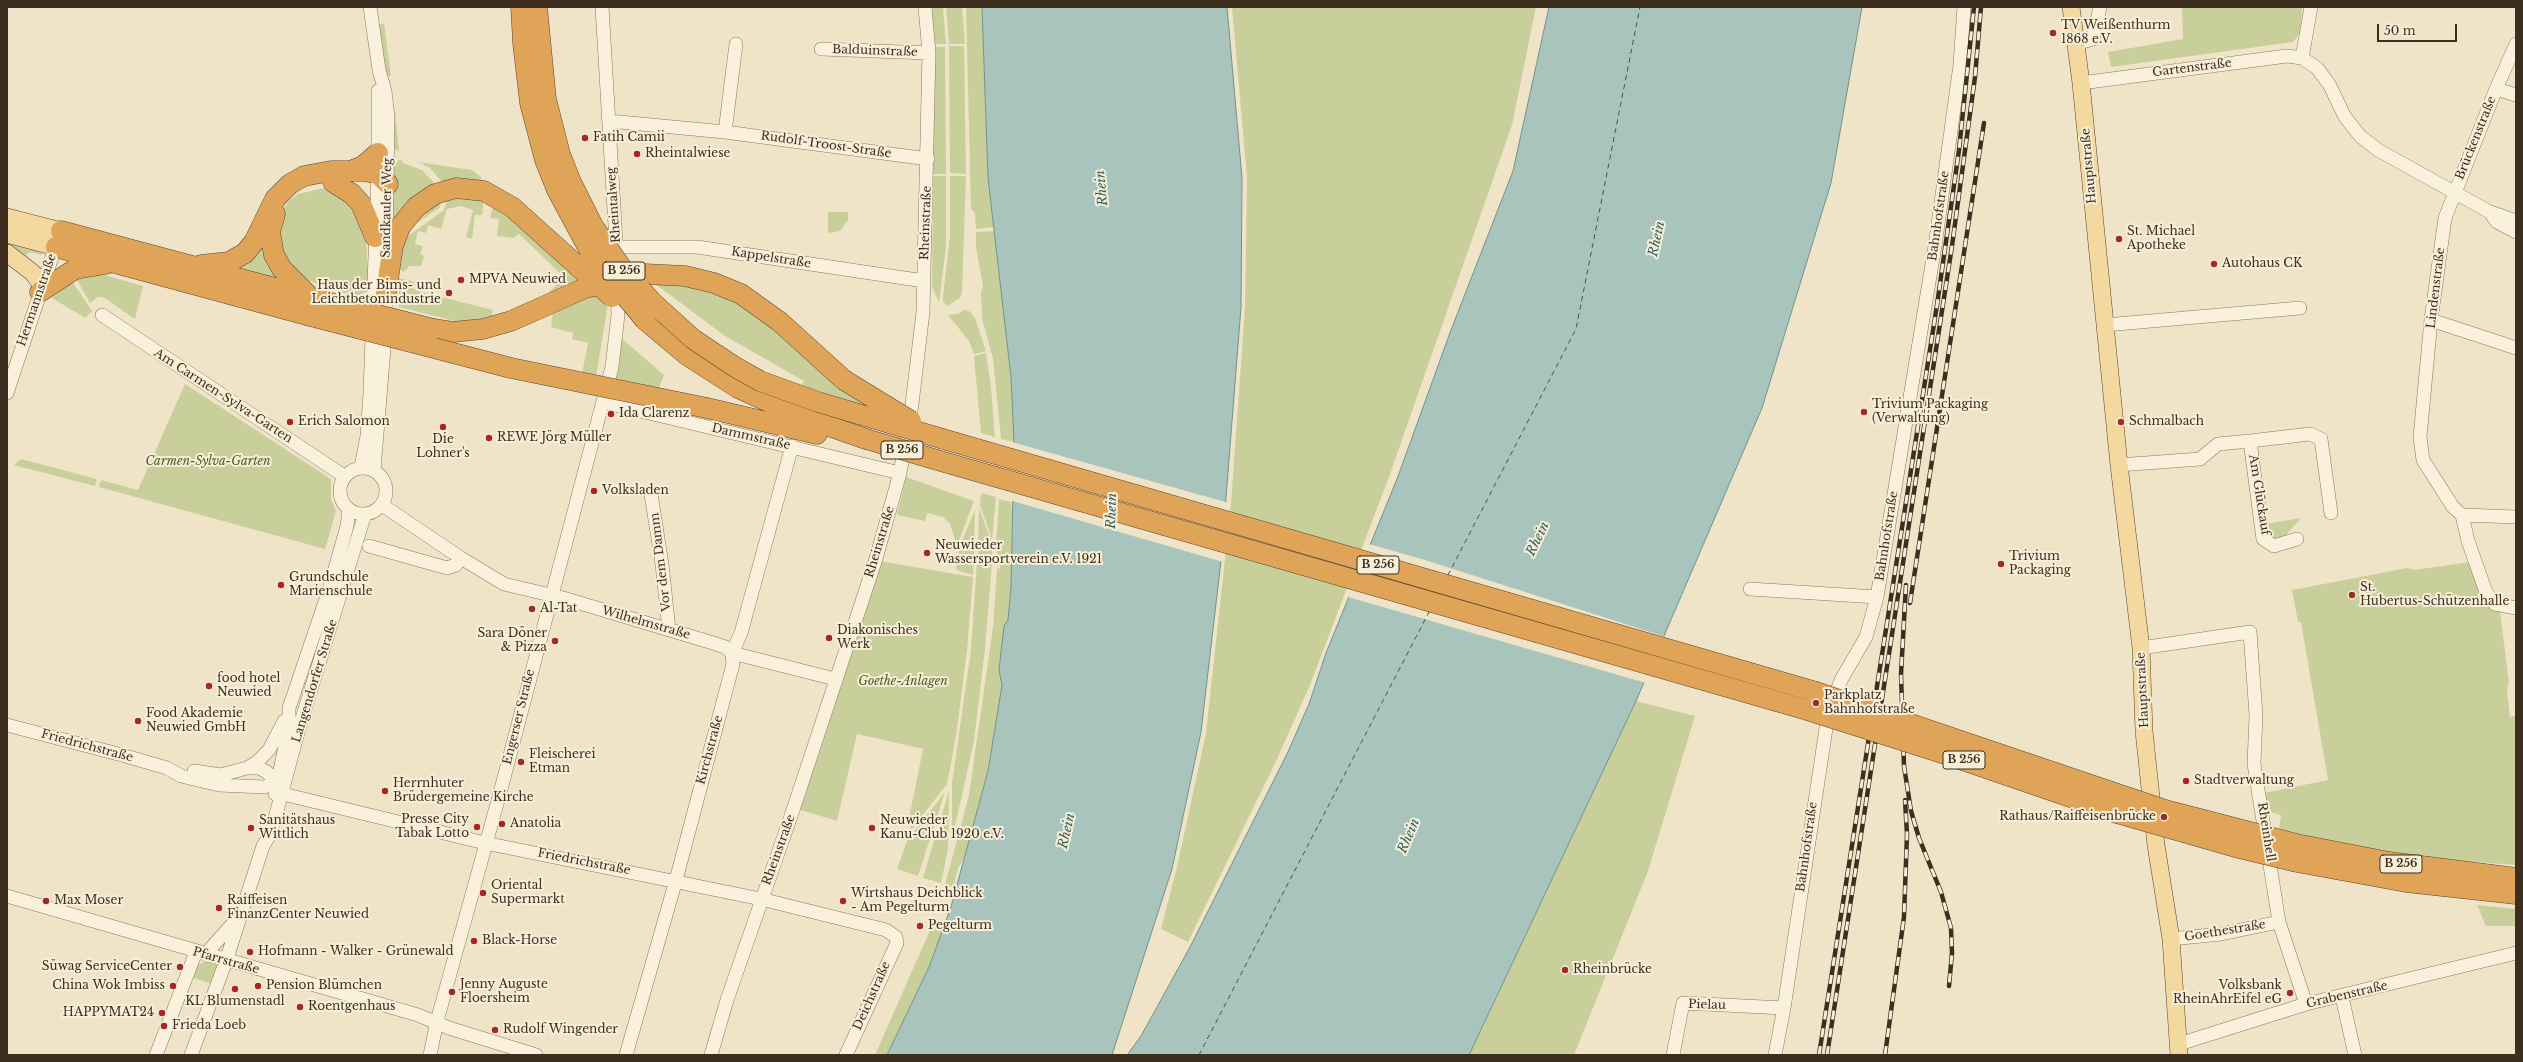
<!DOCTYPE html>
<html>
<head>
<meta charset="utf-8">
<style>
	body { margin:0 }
	#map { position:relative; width:2523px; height:1062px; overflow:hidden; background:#f0e4c8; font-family:"Libre Baskerville",serif }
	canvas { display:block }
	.frame { position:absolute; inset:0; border:8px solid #3d2e20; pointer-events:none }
	.scale { position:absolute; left:2377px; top:24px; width:80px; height:18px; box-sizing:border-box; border:2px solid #3d2e20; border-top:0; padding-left:5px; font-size:12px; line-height:14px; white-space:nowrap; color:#3d2e20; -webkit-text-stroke:3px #f7eed8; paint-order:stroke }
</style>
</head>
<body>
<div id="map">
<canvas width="2523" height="1062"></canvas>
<div class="frame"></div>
<div class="scale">50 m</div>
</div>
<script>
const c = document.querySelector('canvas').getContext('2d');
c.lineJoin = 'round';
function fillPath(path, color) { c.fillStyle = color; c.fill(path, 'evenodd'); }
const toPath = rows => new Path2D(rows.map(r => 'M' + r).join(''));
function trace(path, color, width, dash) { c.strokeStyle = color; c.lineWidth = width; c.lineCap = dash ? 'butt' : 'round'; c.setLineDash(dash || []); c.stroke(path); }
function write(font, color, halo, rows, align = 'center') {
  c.font = font + ' "Libre Baskerville",serif'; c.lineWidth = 4; c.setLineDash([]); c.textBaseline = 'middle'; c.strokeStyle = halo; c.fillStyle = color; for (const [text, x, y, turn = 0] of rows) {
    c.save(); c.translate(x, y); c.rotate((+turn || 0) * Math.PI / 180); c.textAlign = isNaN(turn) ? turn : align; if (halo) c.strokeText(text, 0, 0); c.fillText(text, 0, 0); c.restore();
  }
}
const green = toPath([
	[930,7,943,7,946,44,933,44],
	[946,7,962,7,965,44,949,44],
	[966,7,982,7,988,178,994,227,976,229,975,213,971,209],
	[1232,7,1536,7,1512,125,1389,477,1310,685,1278,757,1188,942,1161,929,1177,867,1206,733,1231,503,1245,308,1247,178],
	[2182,7,2302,7,2301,32,2293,42,2111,67,2108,52,2183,39],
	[384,24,391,76,385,77,377,25],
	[949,46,964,46,966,174,950,173],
	[933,47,945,47,946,174,933,174],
	[392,111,395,111,399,151,392,147],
	[401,159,403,163,422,170,437,186,391,233,392,165],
	[418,162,472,170,481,177,484,185,443,183,430,168],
	[933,176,946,176,946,247,939,303,932,286],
	[950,176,966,176,962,292,960,298,947,306,943,302,943,297,950,235],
	[324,188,337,190,350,198,366,239,369,290,356,297,307,280,284,260,276,223,281,210,289,201,298,194],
	[448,197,484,198,482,215,475,215,472,239,466,237,473,210,461,206,447,209,441,229,428,225,426,233,418,231,415,244,423,246,420,254,424,256,421,266,409,266,404,272,400,270,403,245,408,236,444,210],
	[444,198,439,208,405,231,413,220],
	[494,202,583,280,544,298,564,277,519,234,514,238,497,236,499,219,490,218],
	[828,212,848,212,848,220,840,231,828,233],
	[994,231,1011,377,1014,442,1001,439,993,359,982,318,981,292,983,286,976,247,976,232],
	[263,236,292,284,228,267],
	[7,240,43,250,42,255,30,252,22,259,7,248],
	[73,273,101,274,143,286,135,319,103,297,98,297,90,303],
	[399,278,415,282,414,290,493,310,491,319,459,322,399,307],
	[72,281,92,311,85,318,52,298],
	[654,283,690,286,712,292,752,311,771,324,823,374,874,411,801,387,804,381,725,336],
	[595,292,608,304,596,377,582,374,588,343,572,339,573,333,551,327,553,311],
	[964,310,969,311,975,318,986,351,974,354,969,341,948,315,958,314],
	[620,337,664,375,658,390,614,380],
	[986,353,991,387,995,437,981,433,974,356],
	[185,384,331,479,331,500,336,511,325,549,99,487,101,480,138,490],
	[21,459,97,479,95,486,14,465],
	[906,477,974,501,957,546,950,524,943,517,927,513,925,521,897,515],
	[981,493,996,497,992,540,980,505],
	[999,499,1011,502,1012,514,1011,587,1008,620,1004,626,999,670,1003,684,988,771,965,857,958,868,953,888,945,885,969,795,993,627,997,569,1000,568,996,546],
	[979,508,992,544,992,556,978,555],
	[975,510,974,555,959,554,959,548],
	[2301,518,2283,538,2274,540,2268,537,2265,524],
	[958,559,974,560,973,575,956,570],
	[977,560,992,562,985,649,974,741,952,840,952,783,971,650],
	[879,561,973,577,967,651,956,736,947,784,911,830,909,818,923,749,857,734,837,821,797,809],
	[2478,561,2500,611,2509,683,2507,690,2510,717,2516,716,2516,865,2436,859,2358,848,2279,829,2281,815,2255,808,2254,795,2328,780,2301,622,2298,622,2292,590,2407,568,2414,570],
	[1636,701,1695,716,1648,871,1574,1055,1469,1055],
	[949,791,948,849,941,883,923,878],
	[945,792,918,876,897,869,907,841],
	[2477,905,2516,909,2516,926,2486,926],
	[935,919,946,923,929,967,887,1055,875,1055],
	[208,961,218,965,215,985,191,977,197,965]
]);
const water = toPath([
	[982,7,1227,7,1242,178,1241,307,1221,561,1201,732,1172,869,1112,1055,887,1055,929,967,951,907,988,771,1002,685,999,670,1004,626,1008,620,1011,587,1014,442,1011,377,988,178,982,7],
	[1549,7,1862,7,1831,183,1762,408,1636,701,1469,1055,1127,1055,1141,1036,1190,947,1287,754,1309,704,1326,653,1397,479,1451,330,1513,171,1549,7]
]);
const pier = toPath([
	[1012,442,1229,503,1223,562,1009,500],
	[1369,544,1425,560,1666,637,1646,683,1348,597]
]);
const ferry = toPath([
	[1448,575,1576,329,1640,7],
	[1199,1055,1429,612]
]);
const minor = toPath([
	[370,7,379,70,385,91,388,117,386,252],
	[602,7,617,259],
	[2075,44,2093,39,2100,7],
	[2516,44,2496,89,2445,218,2431,320,2420,437,2423,460,2453,507,2462,515,2468,541,2486,592,2495,604,2516,608],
	[821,49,929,53],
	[2302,58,2311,7],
	[2081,83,2287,56,2302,58,2317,68,2329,84,2345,117,2360,136,2378,150,2488,211,2516,221],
	[2496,89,2516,95],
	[609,121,725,132,928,159],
	[725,132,736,44],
	[2493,217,2497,222,2516,232],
	[617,247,697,247,924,281],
	[102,315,344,476],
	[2431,320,2516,348],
	[2105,325,2300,308],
	[7,393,58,239],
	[603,402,900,473],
	[2250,441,2310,434,2321,439,2331,513],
	[2119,465,2200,459,2218,444,2250,441,2263,539,2274,546,2297,539],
	[361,467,367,436,370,393,378,174,378,91],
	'340 491a23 23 0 1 1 46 0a23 23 0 1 1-46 0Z',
	[374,470,384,348,386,286],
	[651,494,662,564,669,630],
	[382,505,461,558,504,584,563,598,713,643,725,647,732,653,835,679],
	[2462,515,2516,517],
	[369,546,447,568,456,565,461,558],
	[1750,589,1877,597],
	[2141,648,2250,632,2256,715,2254,764,2279,922,2306,1004],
	[7,725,122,755,167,768,181,776,219,785,264,787,283,780],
	[247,768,259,768,267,772,280,787],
	[194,771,221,775,247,768,257,762,269,750,284,721],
	[275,794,289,727,289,708,329,590,347,526,349,510],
	[283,794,485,843,761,899,886,930,896,937,897,943,846,1055],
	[7,896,418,1015,449,1028,536,1055],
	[2171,939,2221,934,2279,922],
	[208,956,211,948,236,920],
	[2342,997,2355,1055],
	[2179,1044,2306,1004,2516,953],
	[156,1055,196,952],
	[191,1055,226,961,263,846,271,833,300,725,365,514],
	[430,1055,437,1021,500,793,612,367,618,315,617,287],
	[626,1055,676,880,733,664,732,653,741,633,792,446],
	[711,1055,727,1000,792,813,875,562,900,473,912,404,923,312,929,53,925,7],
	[1673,1055,1683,1003,1784,1008],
	[1775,1055,1784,1008,1828,715,1841,680,1866,637,1877,597,1935,246,1960,65,1964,7]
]);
const major = toPath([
	[2071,7,2081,83,2119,465,2141,648,2144,731,2156,845,2171,939,2179,1055],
	[7,217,61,231],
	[7,234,56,247],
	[7,253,33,273,42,286]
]);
const highway = toPath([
	[350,171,363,166,378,153],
	[333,182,352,194,361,204,375,237],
	[275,214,270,232,274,255,282,269,310,297],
	[61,231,312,298],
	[56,247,307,315],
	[201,265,229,262,245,253,254,242,275,199,290,184,304,176,331,171,365,171,378,174,388,184],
	[645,274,685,276,714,283,741,294,780,322,844,380],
	[40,292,75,269,106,264],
	[386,293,393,246,400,227],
	[645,320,688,356,738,388,795,414,866,439],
	[433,329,453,332,483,329,511,321,538,309],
	[707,408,817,434],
	[943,439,1813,691],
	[937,460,1807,710],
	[2296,844,2389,862,2516,878],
	[2297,862,2406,882,2516,894]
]);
const rail = toPath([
	[1906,585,1901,674,1904,766,1911,811,1919,838,1941,892,1951,928,1952,953,1949,986],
	[1910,603,1984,123],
	[1819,1055,1937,305,1959,150,1974,7],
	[1827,1055,1952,246,1975,77,1981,7],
	[1885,1055,1904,917,1907,834,1905,800]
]);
const highwayBridge = toPath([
	[521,7,523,43,530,103,545,160,557,190,593,257,645,320],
	[537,7,546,99,560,154,571,182,593,226,621,267,652,302,693,339,735,367,760,381,818,402,943,439],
	[400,227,416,207,435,194,456,188,484,191,512,207,612,297],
	[312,298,433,329],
	[538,309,585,288,645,274],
	[307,315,511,368,707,408],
	[844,380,911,421],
	[866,439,937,460],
	[1813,691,2165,810,2296,844],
	[1807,710,1942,753,2120,814,2235,847,2297,862]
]);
const markers = [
	[2053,33,4,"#9e2a2b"],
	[585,138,4,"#9e2a2b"],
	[637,154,4,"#9e2a2b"],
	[2119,239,4,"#9e2a2b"],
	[2214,264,4,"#9e2a2b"],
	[461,280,4,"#9e2a2b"],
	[449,293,4,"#9e2a2b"],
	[1864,412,4,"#9e2a2b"],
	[611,414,4,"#9e2a2b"],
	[290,422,4,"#9e2a2b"],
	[2121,422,4,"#9e2a2b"],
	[443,427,4,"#9e2a2b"],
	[489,438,4,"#9e2a2b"],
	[594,491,4,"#9e2a2b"],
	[927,553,4,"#9e2a2b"],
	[2001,564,4,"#9e2a2b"],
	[281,585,4,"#9e2a2b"],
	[2352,595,4,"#9e2a2b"],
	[532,609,4,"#9e2a2b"],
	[829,638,4,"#9e2a2b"],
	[555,641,4,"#9e2a2b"],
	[209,686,4,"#9e2a2b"],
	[1816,703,4,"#9e2a2b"],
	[138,721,4,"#9e2a2b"],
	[521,762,4,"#9e2a2b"],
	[2186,781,4,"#9e2a2b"],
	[385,791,4,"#9e2a2b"],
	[2164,817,4,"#9e2a2b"],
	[502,824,4,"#9e2a2b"],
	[477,827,4,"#9e2a2b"],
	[251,828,4,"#9e2a2b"],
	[872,828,4,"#9e2a2b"],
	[483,893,4,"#9e2a2b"],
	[46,901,4,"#9e2a2b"],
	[843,901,4,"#9e2a2b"],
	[219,908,4,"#9e2a2b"],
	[920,926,4,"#9e2a2b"],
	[474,941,4,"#9e2a2b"],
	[250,952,4,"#9e2a2b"],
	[180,967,4,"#9e2a2b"],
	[1565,970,4,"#9e2a2b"],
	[173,986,4,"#9e2a2b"],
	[258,986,4,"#9e2a2b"],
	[235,989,4,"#9e2a2b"],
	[452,992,4,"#9e2a2b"],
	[2290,993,4,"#9e2a2b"],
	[300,1007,4,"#9e2a2b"],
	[162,1013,4,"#9e2a2b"],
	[164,1026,4,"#9e2a2b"],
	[495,1030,4,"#9e2a2b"]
];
const shields = [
	[624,271,42],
	[902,450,42],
	[1378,565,42],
	[1964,760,42],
	[2401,864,42]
];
const shieldNames = [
	["B 256",624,271],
	["B 256",902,450],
	["B 256",1378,565],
	["B 256",1964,760],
	["B 256",2401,864]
];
const poiNames = [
	["TV Weißenthurm",2061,26],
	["1868 e.V.",2061,40],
	["Fatih Camii",593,138],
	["Rheintalwiese",645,154],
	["St. Michael",2127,232],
	["Apotheke",2127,246],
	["Autohaus CK",2222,264],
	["MPVA Neuwied",469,280],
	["Haus der Bims- und",441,286,"right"],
	["Leichtbetonindustrie",441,300,"right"],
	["Trivium Packaging",1872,405],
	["(Verwaltung)",1872,419],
	["Ida Clarenz",619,414],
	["Erich Salomon",298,422],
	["Schmalbach",2129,422],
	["REWE Jörg Müller",497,438],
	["Die",443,440,"center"],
	["Lohner's",443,454,"center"],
	["Volksladen",602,491],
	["Neuwieder",935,546],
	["Wassersportverein e.V. 1921",935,560],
	["Trivium",2009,557],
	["Packaging",2009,571],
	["Grundschule",289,578],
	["Marienschule",289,592],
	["St.",2360,588],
	["Hubertus-Schützenhalle",2360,602],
	["Al-Tat",540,609],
	["Diakonisches",837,631],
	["Werk",837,645],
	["Sara Döner",547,634,"right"],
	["& Pizza",547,648,"right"],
	["food hotel",217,679],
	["Neuwied",217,693],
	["Parkplatz",1824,696],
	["Bahnhofstraße",1824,710],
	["Food Akademie",146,714],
	["Neuwied GmbH",146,728],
	["Fleischerei",529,755],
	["Etman",529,769],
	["Stadtverwaltung",2194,781],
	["Herrnhuter",393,784],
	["Brüdergemeine Kirche",393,798],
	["Rathaus/Raiffeisenbrücke",2156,817,"right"],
	["Presse City",469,820,"right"],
	["Tabak Lotto",469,834,"right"],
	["Sanitätshaus",259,821],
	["Wittlich",259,835],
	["Neuwieder",880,821],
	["Kanu-Club 1920 e.V.",880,835],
	["Anatolia",510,824],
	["Oriental",491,886],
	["Supermarkt",491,900],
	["Wirtshaus Deichblick",851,894],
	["- Am Pegelturm",851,908],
	["Max Moser",54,901],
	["Raiffeisen",227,901],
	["FinanzCenter Neuwied",227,915],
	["Pegelturm",928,926],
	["Black-Horse",482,941],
	["Hofmann - Walker - Grünewald",258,952],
	["Süwag ServiceCenter",172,967,"right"],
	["Rheinbrücke",1573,970],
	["Jenny Auguste",460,985],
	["Floersheim",460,999],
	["China Wok Imbiss",165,986,"right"],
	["Pension Blümchen",266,986],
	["Volksbank",2282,986,"right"],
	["RheinAhrEifel eG",2282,1000,"right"],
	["KL Blumenstadl",235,1002,"center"],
	["Roentgenhaus",308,1007],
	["HAPPYMAT24",154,1013,"right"],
	["Frieda Loeb",172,1026],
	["Rudolf Wingender",503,1030]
];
const streetNames = [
	["Balduinstraße",875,51,2],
	["Gartenstraße",2192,68,-7],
	["Brückenstraße",2476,138,-68],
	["Rudolf-Troost-Straße",826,145,8],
	["Hauptstraße",2089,166,-95],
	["Rheintalweg",614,205,-94],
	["Sandkauler Weg",387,208,-89],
	["Bahnhofstraße",1939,216,-82],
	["Rheinstraße",926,223,-88],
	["Kappelstraße",771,258,9],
	["Lindenstraße",2436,288,-83],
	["Hermannstraße",37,300,-71],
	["Am Carmen-Sylva-Garten",223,396,33],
	["Dammstraße",751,437,13],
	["Am Glückauf",2259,495,81],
	["Bahnhofstraße",1887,536,-81],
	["Rheinstraße",880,542,-73],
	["Vor dem Damm",661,562,-97],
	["Wilhelmstraße",646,623,16],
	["Langendorfer Straße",315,681,-73],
	["Hauptstraße",2143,690,-93],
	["Engerser Straße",519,717,-76],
	["Friedrichstraße",87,746,15],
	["Kirchstraße",710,750,-75],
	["Rheinhell",2266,832,81],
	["Bahnhofstraße",1807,847,-82],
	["Rheinstraße",779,850,-70],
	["Friedrichstraße",584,862,11],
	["Goethestraße",2225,931,-9],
	["Pfarrstraße",226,961,16],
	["Grabenstraße",2347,995,-13],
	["Deichstraße",872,996,-66],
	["Pielau",1707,1005,2]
];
const parkNames = [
	["Carmen-Sylva-Garten",208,462],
	["Goethe-Anlagen",903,682]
];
const waterNames = [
	["Rhein",1102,188,-95],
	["Rhein",1657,239,-78],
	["Rhein",1112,511,-88],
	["Rhein",1538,539,-64],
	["Rhein",1067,831,-77],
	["Rhein",1409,836,-67]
];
fillPath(green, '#c9cf9b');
fillPath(water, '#a9c4bc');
trace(water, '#6f938a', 1);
fillPath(pier, '#f0e4c8');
trace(ferry, '#2f5d5a', 1, [5, 4]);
trace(minor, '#8d765c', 14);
trace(major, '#5b4430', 18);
trace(highway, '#5b4430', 21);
trace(minor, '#faf1dc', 13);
trace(major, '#f3d9a0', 17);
trace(highway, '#e0a458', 20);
trace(rail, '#3d2e20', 4.5);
trace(rail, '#f7eed8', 3, [9]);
trace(highwayBridge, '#5b4430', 21, []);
trace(highwayBridge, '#e0a458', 20);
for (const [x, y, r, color] of markers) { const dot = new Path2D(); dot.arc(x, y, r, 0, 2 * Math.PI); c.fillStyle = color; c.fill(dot); trace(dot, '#f7eed8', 1.5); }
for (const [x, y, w] of shields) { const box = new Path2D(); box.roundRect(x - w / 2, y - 9, w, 18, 3); c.fillStyle = '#f7eed8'; c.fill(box); trace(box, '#3d2e20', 1); }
write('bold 11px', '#3d2e20', null, shieldNames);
write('12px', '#3d2e20', '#f7eed8', poiNames, 'left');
write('12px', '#3d2e20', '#f7eed8', streetNames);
write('italic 12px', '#4d5a26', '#f7eed8', parkNames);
write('italic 13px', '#2f5d5a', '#f7eed8', waterNames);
</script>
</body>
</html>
